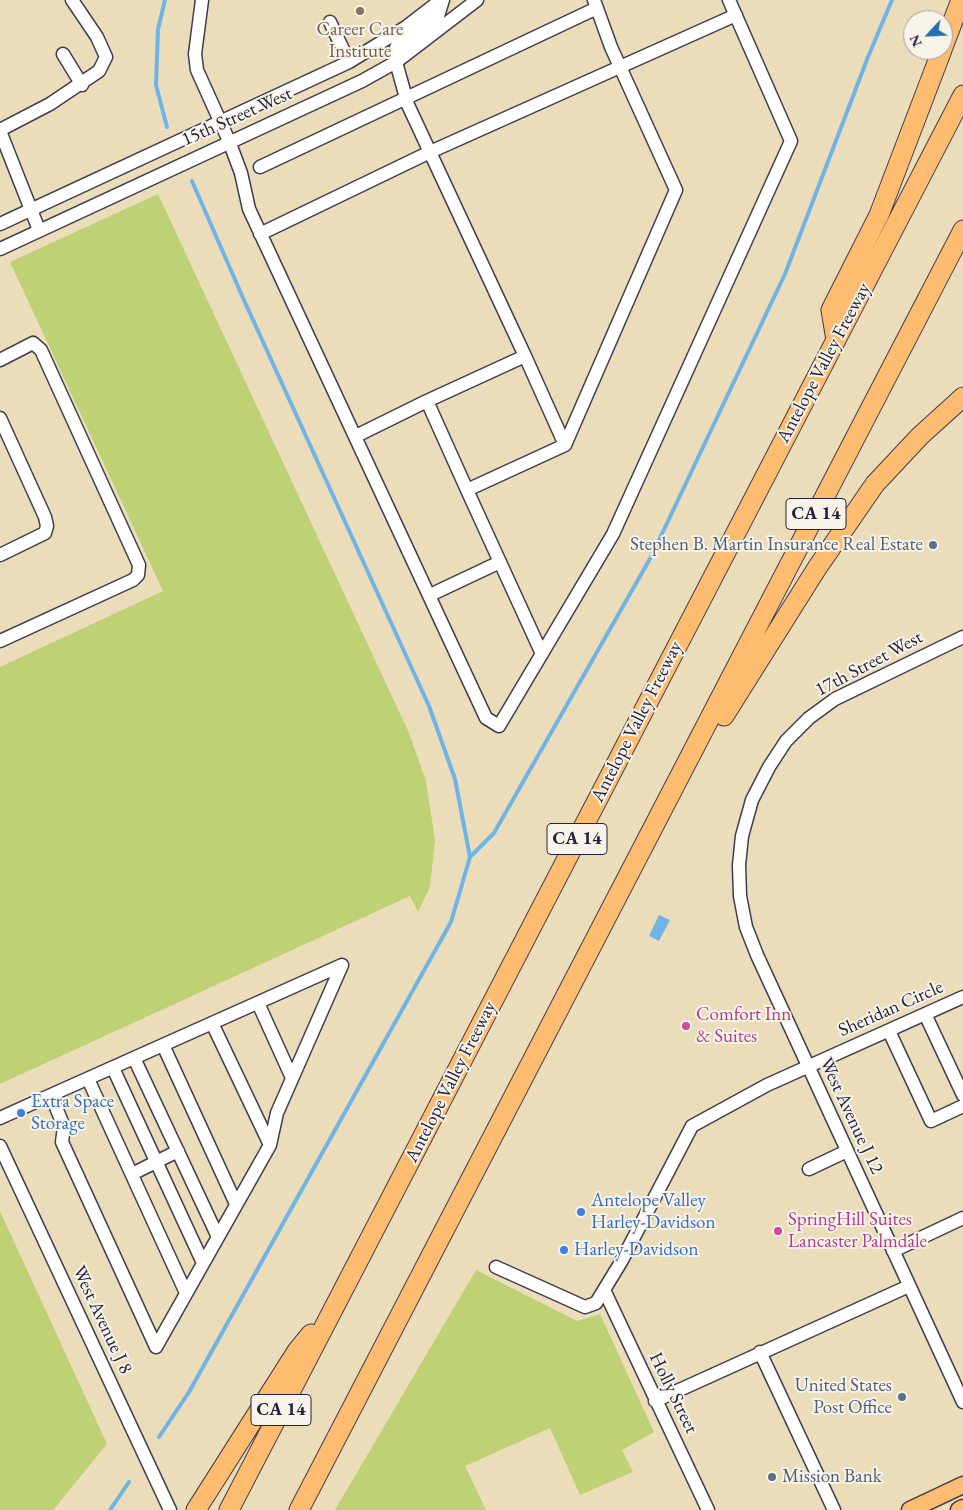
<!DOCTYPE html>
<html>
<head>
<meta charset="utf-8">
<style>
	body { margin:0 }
	#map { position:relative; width:963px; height:1510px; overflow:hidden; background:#ebddb9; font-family:"EB Garamond",serif }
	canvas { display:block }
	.north { position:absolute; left:903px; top:10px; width:50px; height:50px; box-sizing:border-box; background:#f7f3e8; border:1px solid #a29fa3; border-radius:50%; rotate:245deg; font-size:14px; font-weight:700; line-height:20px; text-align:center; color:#22223b }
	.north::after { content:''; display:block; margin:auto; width:18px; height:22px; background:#1f6fb2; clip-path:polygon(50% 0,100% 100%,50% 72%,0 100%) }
</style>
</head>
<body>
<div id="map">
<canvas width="963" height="1510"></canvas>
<div class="north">N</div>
</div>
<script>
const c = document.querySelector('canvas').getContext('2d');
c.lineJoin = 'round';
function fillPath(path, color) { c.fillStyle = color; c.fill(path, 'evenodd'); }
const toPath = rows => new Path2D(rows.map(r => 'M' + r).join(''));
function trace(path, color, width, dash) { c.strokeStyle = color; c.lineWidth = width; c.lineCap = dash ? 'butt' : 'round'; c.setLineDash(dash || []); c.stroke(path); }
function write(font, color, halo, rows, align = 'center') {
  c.font = font + ' "EB Garamond",serif'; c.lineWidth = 4; c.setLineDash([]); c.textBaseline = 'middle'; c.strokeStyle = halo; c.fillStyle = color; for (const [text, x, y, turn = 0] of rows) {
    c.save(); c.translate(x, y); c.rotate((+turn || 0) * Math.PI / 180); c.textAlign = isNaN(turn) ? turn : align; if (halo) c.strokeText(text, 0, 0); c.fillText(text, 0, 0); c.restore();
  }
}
const green = toPath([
	[158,194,409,733,426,781,435,840,430,887,418,912,410,896,0,1084,0,667,163,591,10,262],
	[0,1211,107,1444,53,1510,0,1510],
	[476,1270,577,1321,600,1314,654,1432,622,1450,633,1472,580,1495,550,1428,465,1466,486,1510,335,1510]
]);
const water = toPath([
	[659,915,670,920,659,941,649,936]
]);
const stream = toPath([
	[165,0,158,29,156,85,167,127],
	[470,857,494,833,651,557,785,274,868,57,892,0],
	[159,1437,189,1392,451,922,470,857,455,779,429,706,243,298,192,181],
	[110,1510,129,1482]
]);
const minor = toPath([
	[202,0,195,54,197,70,229,141,241,173,249,209,486,718,499,726,613,534,791,141,729,0],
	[330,22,349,62],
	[63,54,82,85],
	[0,130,50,104,99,71,106,57,97,37,72,0],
	[0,131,39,230],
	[260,167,597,8],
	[0,224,349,62,406,27,441,0],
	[260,234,430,152,736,15],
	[0,249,362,81,396,62,477,0],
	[525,356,565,445],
	[0,360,33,343,41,350,139,565,138,575,133,580,0,641],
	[427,401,525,356,408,105,396,62,396,47,438,16,443,0],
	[0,418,45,517,47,526,45,533,0,555],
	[356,436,427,401,467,490,565,445,676,190,611,47,594,0],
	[467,490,542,654],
	[430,595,500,562],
	[963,637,835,699,809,718,786,741,769,767,752,800,742,836,739,865,740,896,746,927,757,955,963,1402],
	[258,1003,292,1078],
	[925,1014,963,1095],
	[212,1023,270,1145],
	[889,1031,931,1121,963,1106],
	[163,1045,236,1204],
	[134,1058,218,1237],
	[113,1068,203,1263],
	[88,1079,186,1293],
	[0,1118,42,1099,342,965,277,1113,270,1145,156,1347,62,1142,64,1127,51,1095],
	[0,1146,170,1510],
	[809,1169,847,1151],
	[132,1174,178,1151],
	[893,1251,963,1218],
	[496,1267,585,1307,596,1303,621,1262,692,1126,767,1085,963,997],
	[605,1292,708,1510],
	[760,1352,834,1510],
	[655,1401,909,1286]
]);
const major = toPath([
	[910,1510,963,1485],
	[959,1510,963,1508]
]);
const highway = toPath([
	[943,47,961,0],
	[836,340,831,310,879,215,942,50],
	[724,716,817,568,875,484,920,436,963,397],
	[196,1510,297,1351,311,1334],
	[229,1510,963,95],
	[299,1510,963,230]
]);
const markers = [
	[360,11,5,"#8d6e63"],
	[933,545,5,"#5c6f8a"],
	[686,1026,5,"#d1479c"],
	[21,1113,5,"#3f7fe0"],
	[581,1212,5,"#3f7fe0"],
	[778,1231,5,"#d1479c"],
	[564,1250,5,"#3f7fe0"],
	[902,1397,5,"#5c6f8a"],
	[772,1477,5,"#5c6f8a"]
];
const shields = [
	[816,514,60],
	[577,839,60],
	[281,1410,60]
];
const shieldNames = [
	["CA 14",816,514],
	["CA 14",577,839],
	["CA 14",281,1410]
];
const educationNames = [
	["Career Care",360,30],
	["Institute",360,52]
];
const streetNames = [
	["15th Street West",237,117,-24],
	["Antelope Valley Freeway",824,363,-62],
	["17th Street West",869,664,-28],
	["Antelope Valley Freeway",637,722,-63],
	["Sheridan Circle",891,1009,-24],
	["Antelope Valley Freeway",451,1082,-63],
	["West Avenue J 12",851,1116,65],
	["West Avenue J 8",102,1320,65],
	["Holly Street",673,1393,64]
];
const serviceNames = [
	["Stephen B. Martin Insurance Real Estate",923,545],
	["United States",892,1386],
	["Post Office",892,1408],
	["Mission Bank",782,1477,"left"]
];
const hotelNames = [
	["Comfort Inn",696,1015],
	["& Suites",696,1037],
	["SpringHill Suites",788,1220],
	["Lancaster Palmdale",788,1242]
];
const shopNames = [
	["Extra Space",31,1102],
	["Storage",31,1124],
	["Antelope Valley",591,1201],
	["Harley-Davidson",591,1223],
	["Harley-Davidson",574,1250]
];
fillPath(green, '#bed175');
fillPath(water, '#70b4e6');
trace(stream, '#70b4e6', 4);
trace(minor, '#403e4e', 15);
trace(major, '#403e4e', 19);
trace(highway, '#403e4e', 21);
trace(minor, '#fff', 12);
trace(major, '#fdbc6f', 16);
trace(highway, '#fdbc6f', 19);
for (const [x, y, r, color] of markers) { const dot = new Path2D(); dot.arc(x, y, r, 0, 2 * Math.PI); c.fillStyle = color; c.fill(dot); trace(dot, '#f7f3e8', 2); }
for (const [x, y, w] of shields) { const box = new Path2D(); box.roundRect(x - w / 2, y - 15.5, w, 31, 4); c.fillStyle = '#f7f3e8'; c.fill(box); trace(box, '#22223b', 1); }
write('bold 18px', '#22223b', null, shieldNames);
write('19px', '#785e54', '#f7f3e8', educationNames);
write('19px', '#22223b', '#f7f3e8', streetNames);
write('19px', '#4e5e75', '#f7f3e8', serviceNames, 'right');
write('19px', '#b23c85', '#f7f3e8', hotelNames, 'left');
write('19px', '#366cbe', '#f7f3e8', shopNames, 'left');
</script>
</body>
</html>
